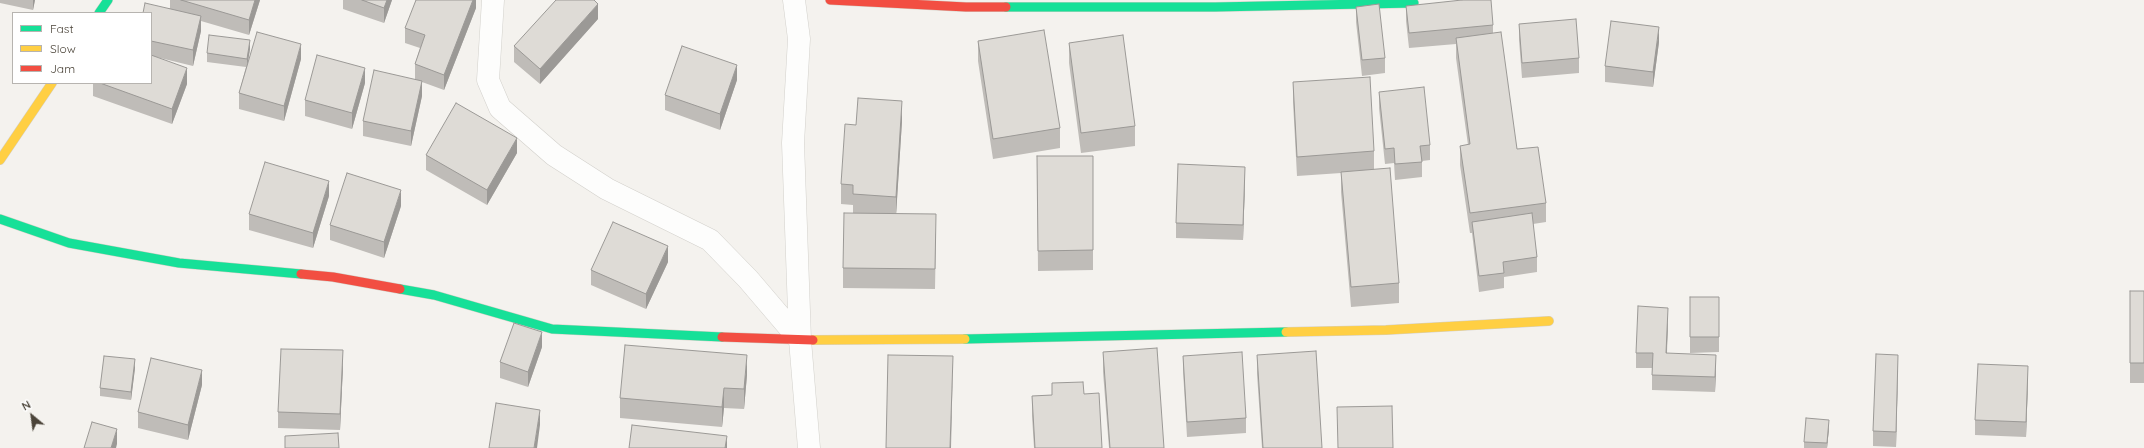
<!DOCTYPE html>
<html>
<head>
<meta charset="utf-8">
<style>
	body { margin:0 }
	#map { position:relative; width:2144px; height:448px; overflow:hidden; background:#f4f2ee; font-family:Quicksand,sans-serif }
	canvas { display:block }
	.legend { position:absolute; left:12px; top:12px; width:140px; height:72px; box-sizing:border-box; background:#fff; border:1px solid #b7b4b0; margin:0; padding:5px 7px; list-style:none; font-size:12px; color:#4b4439 }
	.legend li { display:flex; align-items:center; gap:8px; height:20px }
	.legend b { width:20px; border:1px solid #b7b4b0 }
	.north { position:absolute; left:12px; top:396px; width:40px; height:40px; -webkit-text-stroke:3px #fff; paint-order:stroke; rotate:331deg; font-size:11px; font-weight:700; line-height:16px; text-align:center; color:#4b4439 }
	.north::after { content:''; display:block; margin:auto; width:14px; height:18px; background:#4b4439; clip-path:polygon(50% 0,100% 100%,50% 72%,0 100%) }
</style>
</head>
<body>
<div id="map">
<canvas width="2144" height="448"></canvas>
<ul class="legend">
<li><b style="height:5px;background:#16e098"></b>Fast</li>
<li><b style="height:5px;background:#ffcf43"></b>Slow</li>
<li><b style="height:5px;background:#f24e42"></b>Jam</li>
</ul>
<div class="north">N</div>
</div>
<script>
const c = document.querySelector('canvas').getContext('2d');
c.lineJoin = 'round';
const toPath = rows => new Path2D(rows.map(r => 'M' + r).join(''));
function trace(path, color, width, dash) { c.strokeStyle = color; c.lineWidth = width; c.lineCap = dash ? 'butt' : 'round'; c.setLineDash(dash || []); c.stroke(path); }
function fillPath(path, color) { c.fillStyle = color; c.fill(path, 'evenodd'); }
const street = toPath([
	[493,0,488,80,500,108,554,155,607,189,710,240,748,279,800,340],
	[794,0,799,39,793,143,800,340,809,448]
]);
const fast = toPath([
	[1006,7,1215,7,1414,3],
	[99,13,108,0],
	[0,219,69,243,179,263,301,274],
	[400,289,434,295,552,329,722,337],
	[965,339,1286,332]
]);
const slow = toPath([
	[0,160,52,83],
	[1286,332,1386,330,1549,321],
	[813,340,965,339]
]);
const jam = toPath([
	[830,0,966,7,1006,7],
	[301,274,333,277,400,289],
	[722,337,813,340]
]);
const wall = toPath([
	[0,0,35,0,33,10,0,3],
	[170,0,260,0,249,35,201,21,201,31,193,66,156,57,187,84,172,124,93,96,93,83,151,83,151,13,170,8],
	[343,0,392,0,384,23,343,9],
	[476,0,476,8,444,90,422,82,422,96,411,146,363,136,363,121,415,79,415,64,420,48,405,43,405,28],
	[1406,6,1493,25,1493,33,1517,149,1546,203,1546,222,1533,224,1537,257,1537,272,1504,277,1504,288,1479,292,1472,233,1470,233,1460,165,1460,146,1468,145,1456,58,1456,44,1409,48,1406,21],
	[1356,7,1385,58,1385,73,1362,76,1356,22],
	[598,19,540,84,514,62,514,46],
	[1519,24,1579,58,1579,73,1522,78,1519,40],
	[978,41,1060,128,1060,148,993,159,978,61],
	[1659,42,1653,87,1605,82,1605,66],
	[1069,43,1135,126,1135,146,1081,153,1069,63],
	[250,49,248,63,301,59,284,121,239,109,239,93,246,67,207,62,207,53],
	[737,80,720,130,665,110,665,95],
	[1293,82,1374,151,1374,169,1399,283,1399,303,1351,307,1341,192,1341,173,1297,176,1293,102],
	[365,83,352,129,305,116,305,100],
	[1379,92,1430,145,1430,160,1422,161,1422,177,1395,180,1394,163,1385,164,1379,108],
	[902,121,896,214,936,234,935,289,843,288,843,268,853,213,853,205,841,204,841,184],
	[517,153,487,205,426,170,426,155],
	[1037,156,1093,156,1093,270,1038,271],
	[1245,182,1243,240,1176,238,1176,223],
	[329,196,313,248,249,230,249,214],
	[401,206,384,258,330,240,330,225],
	[668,262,646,309,591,285,591,270],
	[2130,291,2144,291,2144,383,2130,383],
	[1690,297,1719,297,1719,352,1690,353],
	[1668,323,1667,353,1716,370,1715,392,1652,390,1652,368,1636,368,1636,353],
	[542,347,528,387,500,378,500,362],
	[1103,352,1164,448,1109,448,1103,372],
	[1257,355,1322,448,1262,448,1257,374],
	[1183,356,1246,418,1246,433,1187,437,1183,371],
	[343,366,340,430,278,428,278,412],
	[135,368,131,400,100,396,100,388],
	[1898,370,1896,447,1873,446,1873,431],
	[747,375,744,409,724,408,722,427,620,418,620,398],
	[2028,381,2026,437,1975,435,1975,420],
	[1052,383,1084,394,1102,448,1034,448,1032,416,1032,396,1052,395],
	[202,385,188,440,138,428,138,412],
	[1829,428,1827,448,1804,448,1804,442]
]);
const shadedWall = toPath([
	[33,0,35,0,33,10],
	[255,0,260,0,249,35,249,20],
	[387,0,392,0,384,23,384,8],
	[473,0,476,0,476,8,444,90,444,75],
	[598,4,598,19,540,84,540,69],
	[201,16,201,31,193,66,193,50],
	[1659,27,1659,42,1653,87,1653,72],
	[250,40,250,49,247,67,247,59],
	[301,44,301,59,284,121,284,106],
	[737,65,737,80,720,130,720,114],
	[187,68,187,84,172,124,172,109],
	[365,68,365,83,352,129,352,113],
	[422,81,422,96,411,146,411,131],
	[902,101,902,121,896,216,896,197],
	[517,138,517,153,487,205,487,190],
	[1245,167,1245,182,1243,240,1243,225],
	[329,181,329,196,313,248,313,233],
	[401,190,401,206,384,258,384,242],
	[668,246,668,262,646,309,646,294],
	[1668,308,1668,323,1666,368,1666,353],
	[542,332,542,347,528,387,528,372],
	[343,350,343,366,340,430,340,414],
	[747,355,747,375,744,409,744,389],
	[1716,355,1716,370,1715,392,1715,377],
	[1898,355,1898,370,1896,447,1896,432],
	[953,356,951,448,950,448],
	[135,359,135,368,131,400,131,392],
	[2028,366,2028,381,2026,437,2026,422],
	[202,370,202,385,188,440,188,425],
	[724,388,724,408,722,427,722,407],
	[540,410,540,425,537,448,534,448],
	[1829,420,1829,428,1827,448,1827,443],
	[117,429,117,444,116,448,111,448],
	[727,436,727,448,725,448]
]);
const building = toPath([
	[181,0,255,0,249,20,181,0],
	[362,0,387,0,384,8,362,0],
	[416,0,473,0,444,75,415,64,425,35,405,28,416,0],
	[556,0,594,0,598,4,540,69,514,46,556,0],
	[1462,0,1491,0,1493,25,1409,33,1406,6,1462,0],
	[145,3,201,16,193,50,151,41,151,13,143,13,145,3],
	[1379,4,1385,58,1362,60,1356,7,1379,4],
	[1576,19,1579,58,1522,63,1519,24,1576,19],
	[1611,21,1659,27,1653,72,1605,66,1611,21],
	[1044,30,1060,128,993,139,978,41,1044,30],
	[257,32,301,44,284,106,239,93,257,32],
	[1501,32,1517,149,1538,147,1546,203,1470,213,1460,146,1470,144,1456,38,1501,32],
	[209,35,250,40,247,59,207,53,209,35],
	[1123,35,1135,126,1081,133,1069,43,1123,35],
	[682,46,737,65,720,114,665,95,682,46],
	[151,55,187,68,172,109,100,83,151,83,151,55],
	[317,55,365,68,352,113,305,100,317,55],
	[374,70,422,81,411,131,363,121,374,70],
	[1370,77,1374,151,1297,157,1293,82,1370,77],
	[1424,87,1430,145,1420,146,1422,162,1395,164,1394,148,1385,149,1379,92,1424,87],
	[858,98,902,101,896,197,853,194,853,185,841,184,845,124,856,125,858,98],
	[456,103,517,138,487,190,426,155,456,103],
	[1037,156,1093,156,1093,250,1038,251,1037,156],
	[265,162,329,181,313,233,249,214,265,162],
	[1178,164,1245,167,1243,225,1176,223,1178,164],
	[1390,168,1399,283,1351,287,1341,172,1390,168],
	[347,173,401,190,384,242,330,225,347,173],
	[844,213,936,214,935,269,843,268,844,213],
	[1532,213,1537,257,1503,262,1504,273,1479,276,1472,222,1532,213],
	[613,222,668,246,646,294,591,270,613,222],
	[2130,291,2144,291,2144,363,2130,363,2130,291],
	[1690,297,1719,297,1719,337,1690,337,1690,297],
	[1638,306,1668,308,1666,353,1716,355,1715,377,1652,375,1653,353,1636,353,1638,306],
	[514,323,542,332,528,372,500,362,514,323],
	[625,345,747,355,744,389,724,388,722,407,620,398,625,345],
	[1157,348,1164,448,1110,448,1103,352,1157,348],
	[281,349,343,350,340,414,278,412,281,349],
	[1316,351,1322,448,1263,448,1257,355,1316,351],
	[1242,352,1246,418,1187,422,1183,356,1242,352],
	[1876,354,1898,355,1896,432,1873,431,1876,354],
	[888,355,953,356,950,448,886,448,888,355],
	[104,356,135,359,131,392,100,388,104,356],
	[151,358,202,370,188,425,138,412,151,358],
	[1978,364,2028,366,2026,422,1975,420,1978,364],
	[1083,382,1084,394,1099,393,1102,448,1035,448,1032,396,1052,395,1052,383,1083,382],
	[496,403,540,410,534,448,489,448,496,403],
	[1392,406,1393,448,1338,448,1337,407,1392,406],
	[1806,418,1829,420,1827,443,1804,442,1806,418],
	[92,422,117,429,111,448,84,448,92,422],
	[632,425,727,436,725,448,629,448,632,425],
	[338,433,339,448,285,448,285,436,338,433]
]);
trace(street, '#d2d0cb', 23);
trace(fast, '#d3cfc5', 10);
trace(slow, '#d3cfc5', 10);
trace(jam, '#d3cfc5', 10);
trace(street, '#fdfdfc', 22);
trace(fast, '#16e098', 9);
trace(slow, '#ffcf43', 9);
trace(jam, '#f24e42', 9);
fillPath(wall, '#bfbcb8');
fillPath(shadedWall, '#9b9996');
fillPath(building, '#dedbd6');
trace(building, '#9b9996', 1);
</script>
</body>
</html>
